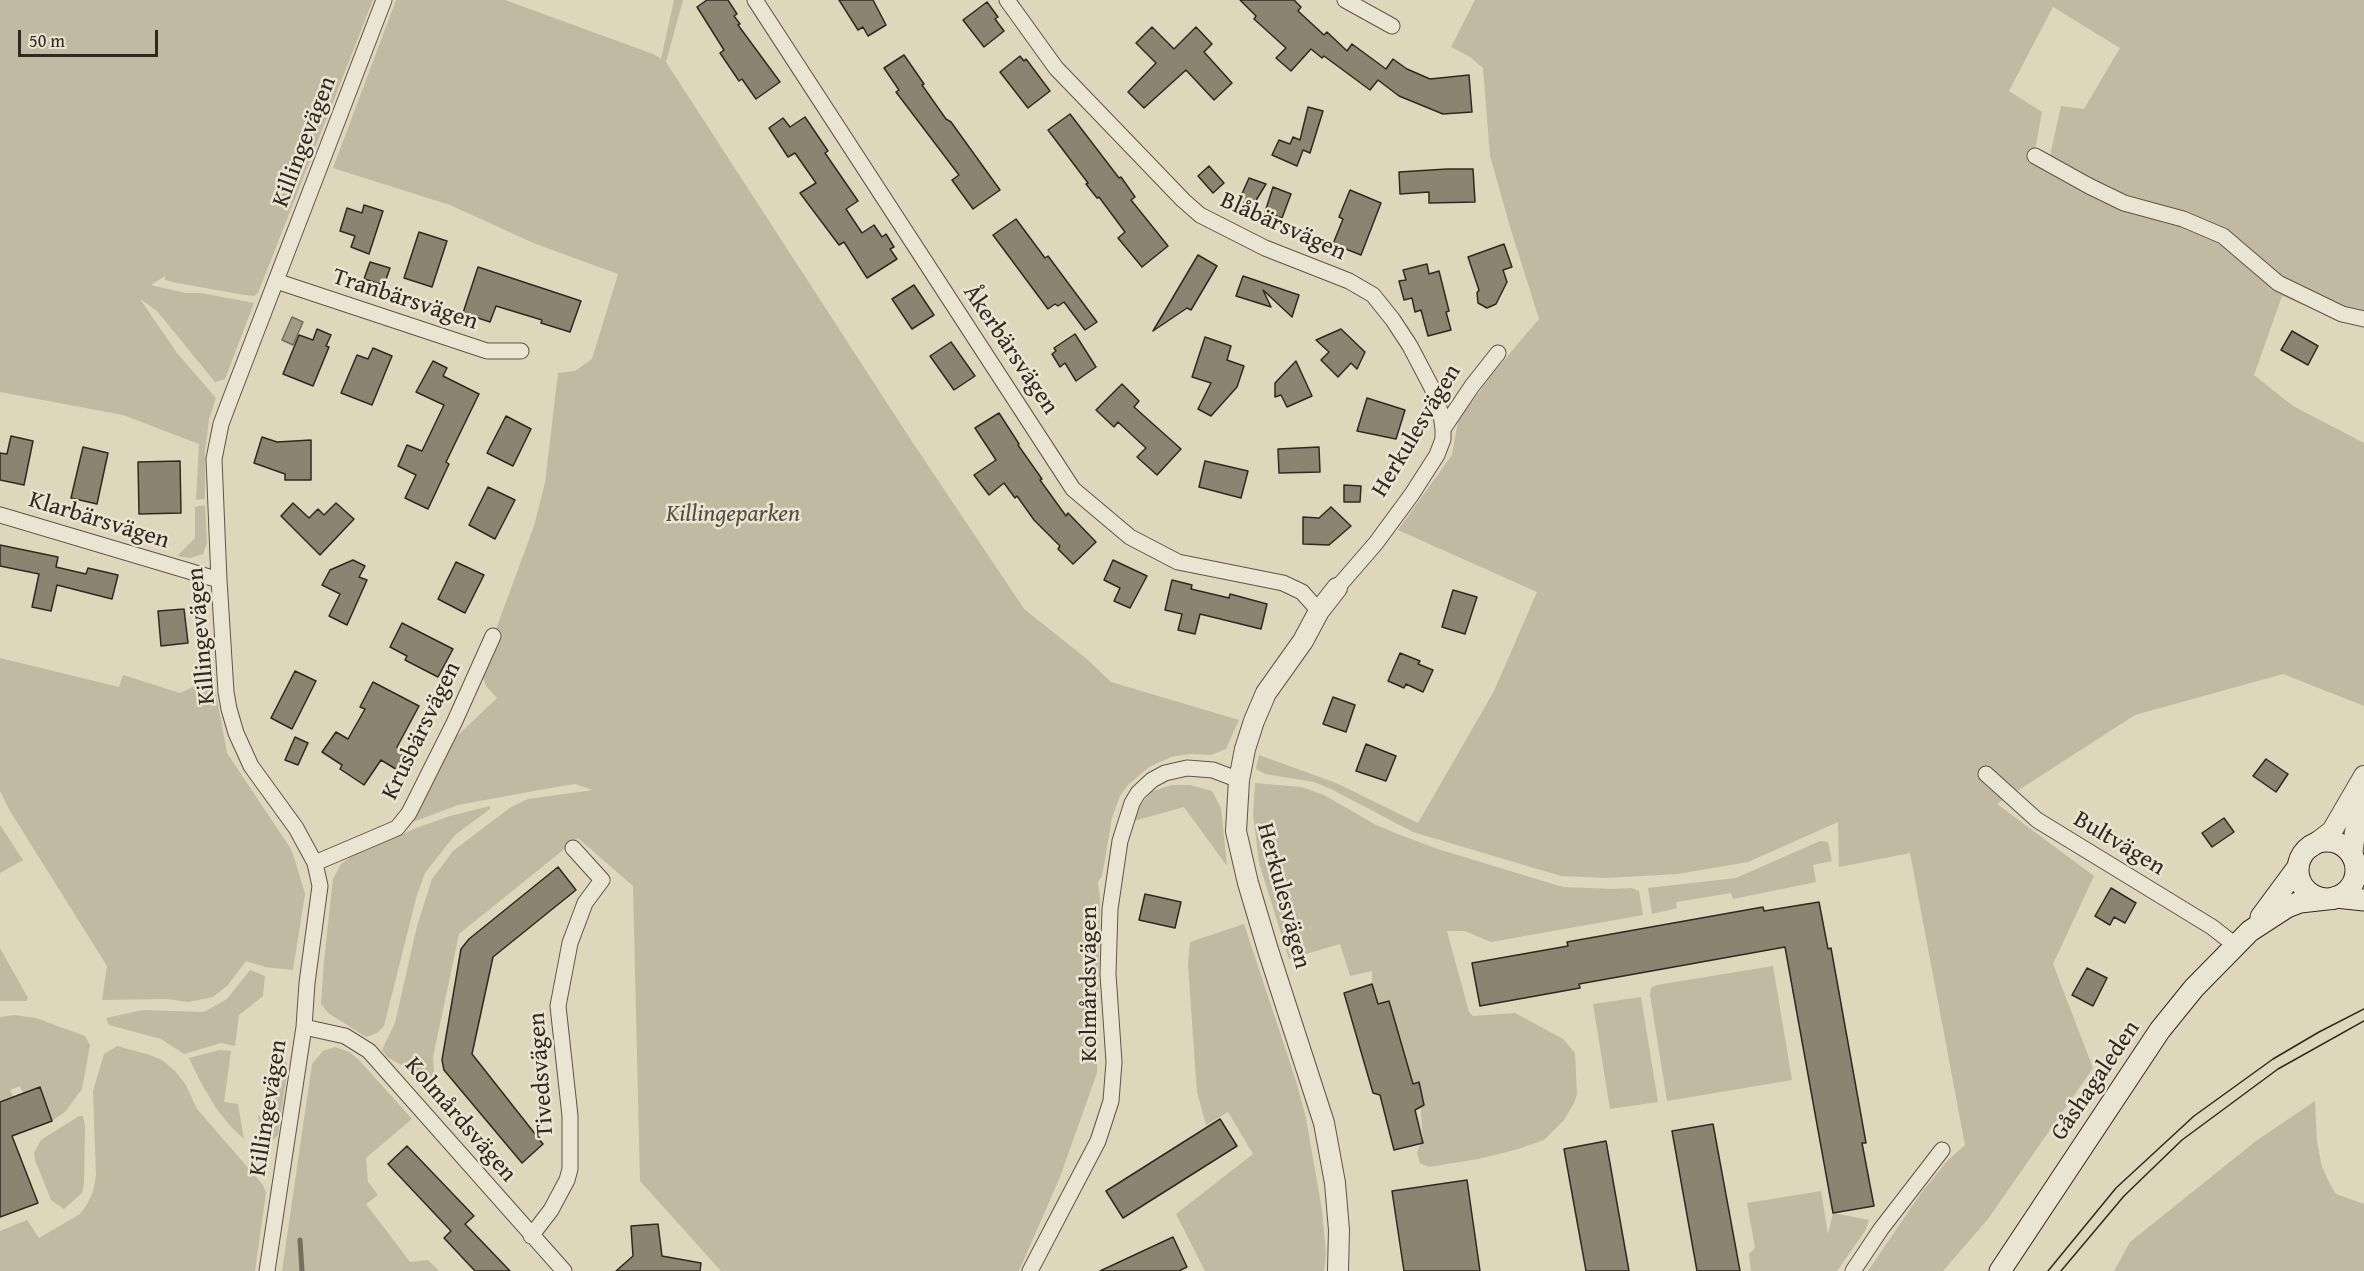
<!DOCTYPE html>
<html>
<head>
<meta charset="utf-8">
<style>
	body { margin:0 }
	#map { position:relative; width:2364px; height:1271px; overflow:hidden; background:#ded7bc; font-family:"Gentium Book Plus",serif }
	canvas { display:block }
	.scale { position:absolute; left:18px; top:30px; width:140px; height:27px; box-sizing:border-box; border:3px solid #332820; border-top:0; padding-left:8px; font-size:18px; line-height:21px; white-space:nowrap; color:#332820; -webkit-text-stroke:4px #eae5d3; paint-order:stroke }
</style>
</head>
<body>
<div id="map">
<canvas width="2364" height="1271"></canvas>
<div class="scale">50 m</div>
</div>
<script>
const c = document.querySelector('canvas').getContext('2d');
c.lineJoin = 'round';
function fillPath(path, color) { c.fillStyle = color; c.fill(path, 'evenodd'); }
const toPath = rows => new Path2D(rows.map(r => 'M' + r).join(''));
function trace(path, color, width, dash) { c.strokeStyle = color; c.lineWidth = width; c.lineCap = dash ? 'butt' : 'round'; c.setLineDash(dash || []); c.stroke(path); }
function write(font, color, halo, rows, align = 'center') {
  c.font = font + ' "Gentium Book Plus",serif'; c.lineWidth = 5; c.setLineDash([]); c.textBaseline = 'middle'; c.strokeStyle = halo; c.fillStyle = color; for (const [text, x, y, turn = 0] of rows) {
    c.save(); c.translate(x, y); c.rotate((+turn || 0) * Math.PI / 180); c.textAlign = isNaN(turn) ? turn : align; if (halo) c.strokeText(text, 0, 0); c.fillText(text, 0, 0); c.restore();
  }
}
const green = toPath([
	[0,0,373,0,258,293,254,296,245,295,177,283,165,280,165,276,151,285,185,293,201,293,254,303,225,379,215,382,157,311,140,299,177,353,216,398,209,419,205,452,205,499,196,500,199,444,123,415,0,392],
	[396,0,505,0,653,54,661,59,674,0,683,0,666,62,909,437,1024,609,1087,659,1111,682,1239,720,1226,749,1211,755,1190,754,1171,757,1149,767,1128,785,1120,796,1112,818,1102,876,1098,882,1100,898,1097,1073,1060,1177,1019,1271,721,1271,640,1181,633,886,578,838,459,934,433,1057,436,1101,405,1067,387,1057,382,1050,395,1023,417,926,432,879,453,851,511,807,528,799,593,790,575,784,556,787,458,805,413,822,412,819,454,739,497,698,486,686,482,674,495,632,534,526,545,483,558,373,575,371,592,359,618,274,536,244,450,205,333,168],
	[1475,0,2364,0,2364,310,2339,320,2282,296,2254,375,2293,406,2364,443,2364,706,2283,674,2135,715,1997,804,2094,876,2053,964,2093,1068,1988,1219,1943,1271,1868,1271,1919,1196,1947,1161,1965,1145,1910,853,1839,867,1838,822,1748,862,1677,874,1606,878,1561,876,1413,832,1331,789,1314,782,1265,774,1256,769,1259,755,1336,783,1418,823,1494,691,1537,592,1398,530,1452,455,1458,421,1494,372,1539,319,1511,230,1490,156,1483,68,1470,57,1451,47],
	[2053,7,2120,48,2084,109,2061,106,2050,156,2035,150,2042,112,2009,91],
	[205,505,207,543,203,554,190,558,177,556,195,538,195,507],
	[0,658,119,687,123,675,180,693,213,677,227,753,291,849,298,870,305,894,293,970,265,967,246,961,228,985,213,997,188,1002,167,999,102,1000,107,966,10,811,0,791],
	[1255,783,1301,787,1324,795,1376,825,1403,836,1438,849,1543,881,1563,887,1612,889,1632,888,1639,891,1643,915,1491,942,1465,931,1447,931,1469,1012,1473,1016,1515,1013,1563,1039,1575,1053,1577,1094,1574,1103,1564,1120,1544,1140,1515,1150,1478,1159,1429,1167,1420,1163,1417,1153,1419,1146,1423,1143,1419,1083,1413,1084,1389,1001,1378,1004,1372,984,1372,971,1350,976,1340,944,1289,959,1259,863,1253,814],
	[1172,785,1190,785,1212,791,1221,808,1227,866,1184,807,1134,821,1140,806,1152,791],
	[490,806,490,809,455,835,425,873,417,895,384,1026,377,1033,366,1037,328,1013,321,1004,324,961,333,879,341,864,352,856,419,827,450,816],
	[0,825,23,860,0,873],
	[1820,841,1828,842,1832,861,1813,865,1816,882,1733,899,1731,893,1676,902,1677,908,1652,914,1648,888,1736,878],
	[1244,924,1296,1081,1306,1118,1322,1210,1326,1254,1324,1271,1205,1271,1176,1214,1253,1154,1228,1112,1206,1125,1197,1092,1188,965,1190,942],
	[0,948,28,998,26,1001,0,1001],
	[1773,966,1792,1080,1667,1101,1650,995,1651,988,1657,985],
	[250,970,265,976,263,996,239,1015,235,1046,221,1043,184,1054,161,1039,109,1025,106,1018,143,1010,204,1012,227,999],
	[1641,997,1658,1102,1610,1109,1593,1004],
	[14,1015,36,1018,85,1036,90,1045,82,1089,65,1112,52,1121,40,1087,23,1093,20,1086,10,1090,13,1097,0,1102,0,1017],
	[117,1046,150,1055,162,1060,175,1071,186,1085,197,1109,263,1185,266,1193,255,1271,0,1271,0,1231,27,1220,39,1238,80,1214,86,1206,93,1192,96,1176,93,1091,104,1054],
	[335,1047,349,1052,359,1060,412,1119,366,1158,368,1182,378,1195,366,1204,410,1262,428,1260,439,1271,282,1271,312,1064,323,1051],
	[220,1050,231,1051,224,1102,238,1104,244,1139,231,1127,216,1108,200,1081,189,1058],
	[279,1060,285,1060,288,1067,278,1135,270,1143,263,1143,258,1116,272,1113],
	[2315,1101,2317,1142,2322,1167,2331,1186,2336,1194,2364,1204,2364,1271,2114,1271,2130,1242,2256,1141],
	[79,1116,83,1116,85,1126,84,1183,82,1193,64,1209,51,1200,35,1160,34,1153,41,1140],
	[1821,1191,1828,1234,1833,1213,1869,1220,1865,1231,1837,1271,1751,1271,1749,1254,1755,1248,1747,1203]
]);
const water = toPath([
	[292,317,303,322,293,345,282,340,292,317]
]);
const stream = toPath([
	[300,1240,302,1271]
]);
const building = toPath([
	[707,0,728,0,737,14,734,16,740,24,738,25,780,82,756,99,742,79,739,81,720,53,724,50,697,7,707,0],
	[839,0,873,0,886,25,868,36,863,27,858,30,839,0],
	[1240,0,1294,0,1301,7,1298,11,1324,35,1327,32,1347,51,1352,44,1386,69,1393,59,1407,69,1430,79,1469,75,1472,112,1443,114,1399,96,1378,80,1370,90,1324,56,1322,58,1311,49,1291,71,1276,58,1286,48,1254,19,1256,16,1240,0],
	[987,2,998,17,995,19,1004,31,984,47,963,20,987,2],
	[1152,27,1174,49,1196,27,1212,44,1204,52,1232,83,1214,100,1186,70,1144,108,1128,92,1156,63,1136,43,1152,27],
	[904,55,924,84,922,85,946,119,951,122,1000,190,973,209,952,180,959,175,896,92,899,90,884,68,904,55],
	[1020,56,1024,61,1026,59,1050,91,1028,108,1000,72,1020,56],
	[1308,107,1323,111,1310,153,1303,150,1297,166,1272,155,1279,140,1290,144,1293,137,1300,140,1308,107],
	[1070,114,1119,178,1121,177,1135,197,1131,200,1168,246,1142,267,1118,238,1125,232,1099,197,1097,198,1086,184,1088,183,1048,130,1070,114],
	[805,117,828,151,825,153,858,201,846,209,862,233,874,225,882,237,886,234,894,247,890,249,897,259,867,278,844,242,839,245,800,193,816,183,795,153,788,157,769,128,783,118,790,127,805,117],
	[1209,166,1224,183,1213,193,1198,176,1209,166],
	[1447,169,1473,169,1475,202,1429,203,1429,192,1400,194,1399,172,1447,169],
	[1249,178,1266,184,1252,207,1241,203,1241,196,1249,178],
	[1273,187,1291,194,1282,218,1265,212,1273,187],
	[1350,190,1381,203,1361,255,1333,244,1343,219,1339,217,1350,190],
	[364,205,383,211,369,254,351,247,355,236,340,231,347,208,362,213,364,205],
	[1016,219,1045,258,1048,256,1097,322,1085,330,1064,302,1058,306,1055,304,1048,309,993,235,1016,219],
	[419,232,447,241,432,287,404,278,419,232],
	[1504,244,1512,267,1503,270,1507,282,1496,304,1487,308,1478,303,1477,293,1479,290,1468,257,1504,244],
	[1198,255,1217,266,1191,310,1187,308,1153,331,1198,255],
	[370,262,390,268,384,285,364,279,370,262],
	[1427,264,1429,274,1439,271,1449,311,1446,312,1451,330,1428,336,1421,310,1415,312,1412,298,1404,300,1399,281,1406,280,1403,270,1427,264],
	[478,267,581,301,570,332,541,323,542,320,496,306,490,322,463,313,478,267],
	[1243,276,1299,295,1292,317,1263,290,1271,307,1236,296,1243,276],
	[914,285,934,315,912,329,892,299,914,285],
	[317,329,331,335,326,346,329,347,313,386,283,374,299,335,313,340,317,329],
	[1341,329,1365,352,1357,369,1351,363,1338,377,1321,360,1329,352,1316,340,1341,329],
	[2292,331,2318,346,2308,365,2281,350,2292,331],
	[1075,334,1096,367,1076,381,1065,363,1060,367,1052,354,1056,351,1054,348,1075,334],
	[1205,337,1231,346,1227,360,1244,366,1237,387,1211,416,1198,409,1211,383,1192,377,1205,337],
	[951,342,975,376,954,390,930,356,951,342],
	[373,348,392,356,372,405,341,393,357,355,368,359,373,348],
	[433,361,447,368,443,376,479,394,446,462,449,464,428,509,405,498,416,475,398,466,407,445,422,451,444,405,416,392,433,361],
	[1296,361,1312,396,1287,407,1281,395,1275,397,1275,383,1296,361],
	[1122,384,1139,401,1134,407,1181,449,1157,475,1137,457,1146,448,1118,422,1114,427,1096,410,1122,384],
	[1367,398,1405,410,1396,439,1357,431,1367,398],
	[999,413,1019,444,1018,445,1042,479,1040,480,1066,516,1068,513,1096,542,1073,564,1058,549,1060,546,1034,520,1017,496,1015,498,1004,483,989,495,974,475,996,460,975,428,999,413],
	[506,416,531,429,513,466,487,453,506,416],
	[11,436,33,441,24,485,0,480,0,453,7,454,11,436],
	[262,437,277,442,311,440,311,480,285,480,285,474,254,463,262,437],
	[83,447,108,453,97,504,71,498,83,447],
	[1319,447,1320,472,1279,473,1278,449,1319,447],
	[180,461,181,513,139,514,138,462,180,461],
	[1205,461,1248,471,1241,498,1199,487,1205,461],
	[1344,485,1361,486,1360,502,1344,502,1344,485],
	[488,487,515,500,495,539,469,525,488,487],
	[293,503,309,518,318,509,324,515,336,503,354,519,320,555,281,516,293,503],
	[1331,507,1351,526,1329,545,1303,544,1303,517,1319,518,1331,507],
	[0,545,58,557,56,567,86,574,88,568,118,575,112,599,57,585,51,611,32,607,39,574,0,566,0,545],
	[353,560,365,566,359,577,367,580,347,625,329,616,340,594,322,585,330,570,353,560],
	[1113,560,1147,576,1130,608,1114,601,1120,588,1104,580,1113,560],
	[456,562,484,575,465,613,438,599,456,562],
	[1172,580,1192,585,1191,589,1229,598,1230,594,1267,604,1261,629,1200,614,1195,634,1178,630,1182,614,1165,610,1172,580],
	[1453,590,1477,597,1465,634,1442,627,1453,590],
	[184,609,188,643,161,646,158,611,184,609],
	[402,623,453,649,438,677,405,660,407,656,390,647,402,623],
	[1400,653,1420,661,1418,664,1433,670,1423,692,1406,684,1404,688,1388,681,1400,653],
	[295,671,316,681,292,729,271,718,295,671],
	[373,682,419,706,397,747,409,755,399,771,381,760,364,785,340,769,342,765,322,752,336,732,348,739,365,709,360,707,373,682],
	[1333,697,1355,705,1346,732,1323,724,1333,697],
	[295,737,308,743,298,765,285,760,295,737],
	[1366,744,1396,756,1386,781,1356,771,1366,744],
	[2266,759,2288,774,2276,792,2253,776,2266,759],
	[2224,818,2234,832,2212,847,2202,833,2224,818],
	[558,867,576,890,493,957,472,1054,543,1144,522,1163,444,1070,442,1060,461,949,469,939,558,867],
	[2111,888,2136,903,2125,923,2114,917,2110,925,2095,916,2111,888],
	[1145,894,1181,902,1175,928,1139,920,1145,894],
	[1819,902,1828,949,1831,948,1866,1143,1862,1143,1874,1206,1833,1213,1785,947,1579,984,1580,988,1480,1006,1472,963,1568,946,1567,942,1763,907,1764,911,1819,902],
	[2087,968,2107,978,2093,1006,2072,995,2087,968],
	[1372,984,1378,1004,1389,1001,1413,1084,1419,1082,1424,1105,1415,1110,1423,1143,1394,1150,1380,1095,1373,1093,1344,993,1372,984],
	[40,1087,52,1121,12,1136,38,1203,0,1217,0,1102,40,1087],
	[1220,1119,1237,1146,1123,1218,1106,1191,1220,1119],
	[1713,1124,1740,1271,1697,1271,1672,1131,1713,1124],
	[1606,1141,1629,1271,1586,1271,1564,1149,1606,1141],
	[407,1146,474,1216,465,1224,510,1271,475,1271,444,1238,451,1231,388,1164,407,1146],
	[1467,1180,1480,1271,1404,1271,1392,1191,1467,1180],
	[658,1224,662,1256,701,1263,700,1271,616,1271,633,1256,631,1226,658,1224],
	[1173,1237,1187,1267,1179,1271,1100,1271,1173,1237]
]);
const minor = toPath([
	[755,0,1073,489,1130,537,1178,562,1283,583,1302,592,1319,611],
	[1007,0,1056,68,1183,200,1200,215,1265,248,1349,281,1373,295,1393,320,1410,346,1432,388,1441,414,1443,429],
	[1345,0,1392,26],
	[2035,156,2089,186,2124,203,2183,219,2223,236,2278,283,2342,314,2364,319],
	[276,281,487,351,521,351],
	[0,515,219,580],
	[1337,588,1376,543,1412,494,1437,455,1443,439,1443,429,1472,386,1498,353],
	[1986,774,2037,820,2212,927,2235,945],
	[315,863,397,828,409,813,454,723,493,636],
	[304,1027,345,1036,369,1051,564,1271],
	[531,1236,551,1210,567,1180,570,1169,570,1116,558,1006,570,943,585,903,602,880,573,848],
	[267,1271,304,1027,307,983,320,886,315,863,296,828,251,766,236,733,229,709,226,692,219,580,214,459,221,424,230,400,384,0],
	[1030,1271,1098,1141,1111,1101,1114,1062,1108,974,1110,909,1120,841,1132,803,1138,793,1152,780,1165,773,1187,768,1213,770,1239,780],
	[1853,1271,1881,1229,1942,1150]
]);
const tertiary = toPath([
	[1337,588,1319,611,1303,641,1266,693,1254,721,1245,749,1239,780,1236,831,1248,883,1268,950,1324,1123,1335,1183,1339,1230,1338,1271],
	[2311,847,2332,831,2364,776],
	[2352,856,2355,832,2364,802]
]);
const secondary = toPath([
	'2298 870a29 29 0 1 1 58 0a29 29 0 1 1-58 0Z',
	[2336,897,2364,900],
	[2261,917,2298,867],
	[2000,1271,2160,1030,2194,988,2250,931,2287,907,2300,902,2327,899]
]);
const tram = toPath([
	[2048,1271,2116,1188,2194,1116,2273,1059,2319,1032,2364,1009],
	[2061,1271,2124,1196,2182,1140,2278,1069,2364,1021]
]);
const streetNames = [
	["Killingevägen",305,142,-69],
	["Blåbärsvägen",1283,227,24],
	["Tranbärsvägen",405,300,18],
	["Åkerbärsvägen",1010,350,56],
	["Herkulesvägen",1417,431,-59],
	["Klarbärsvägen",99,521,17],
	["Killingevägen",202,636,-95],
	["Krusbärsvägen",422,731,-64],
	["Bultvägen",2119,844,31],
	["Herkulesvägen",1283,896,75],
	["Kolmårdsvägen",1090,984,-90],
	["Tivedsvägen",542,1075,-94],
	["Gåshagaleden",2096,1081,-56],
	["Killingevägen",269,1108,-81],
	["Kolmårdsvägen",460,1120,49]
];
const parkNames = [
	["Killingeparken",733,515]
];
fillPath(green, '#c1b9a1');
fillPath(water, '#a49c87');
trace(water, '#776e5e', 1.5);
trace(stream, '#776e5e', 5);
fillPath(building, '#8c8371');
trace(building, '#332820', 1.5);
trace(minor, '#5e5447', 17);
trace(tertiary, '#5e5447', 22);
trace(secondary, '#332820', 23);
trace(minor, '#eae5d3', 15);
trace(tertiary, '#eae5d3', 20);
trace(secondary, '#eae5d3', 21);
trace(tram, '#332820', 1.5);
write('24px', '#332820', '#eae5d3', streetNames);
write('italic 24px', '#564c40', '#eae5d3', parkNames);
</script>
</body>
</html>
